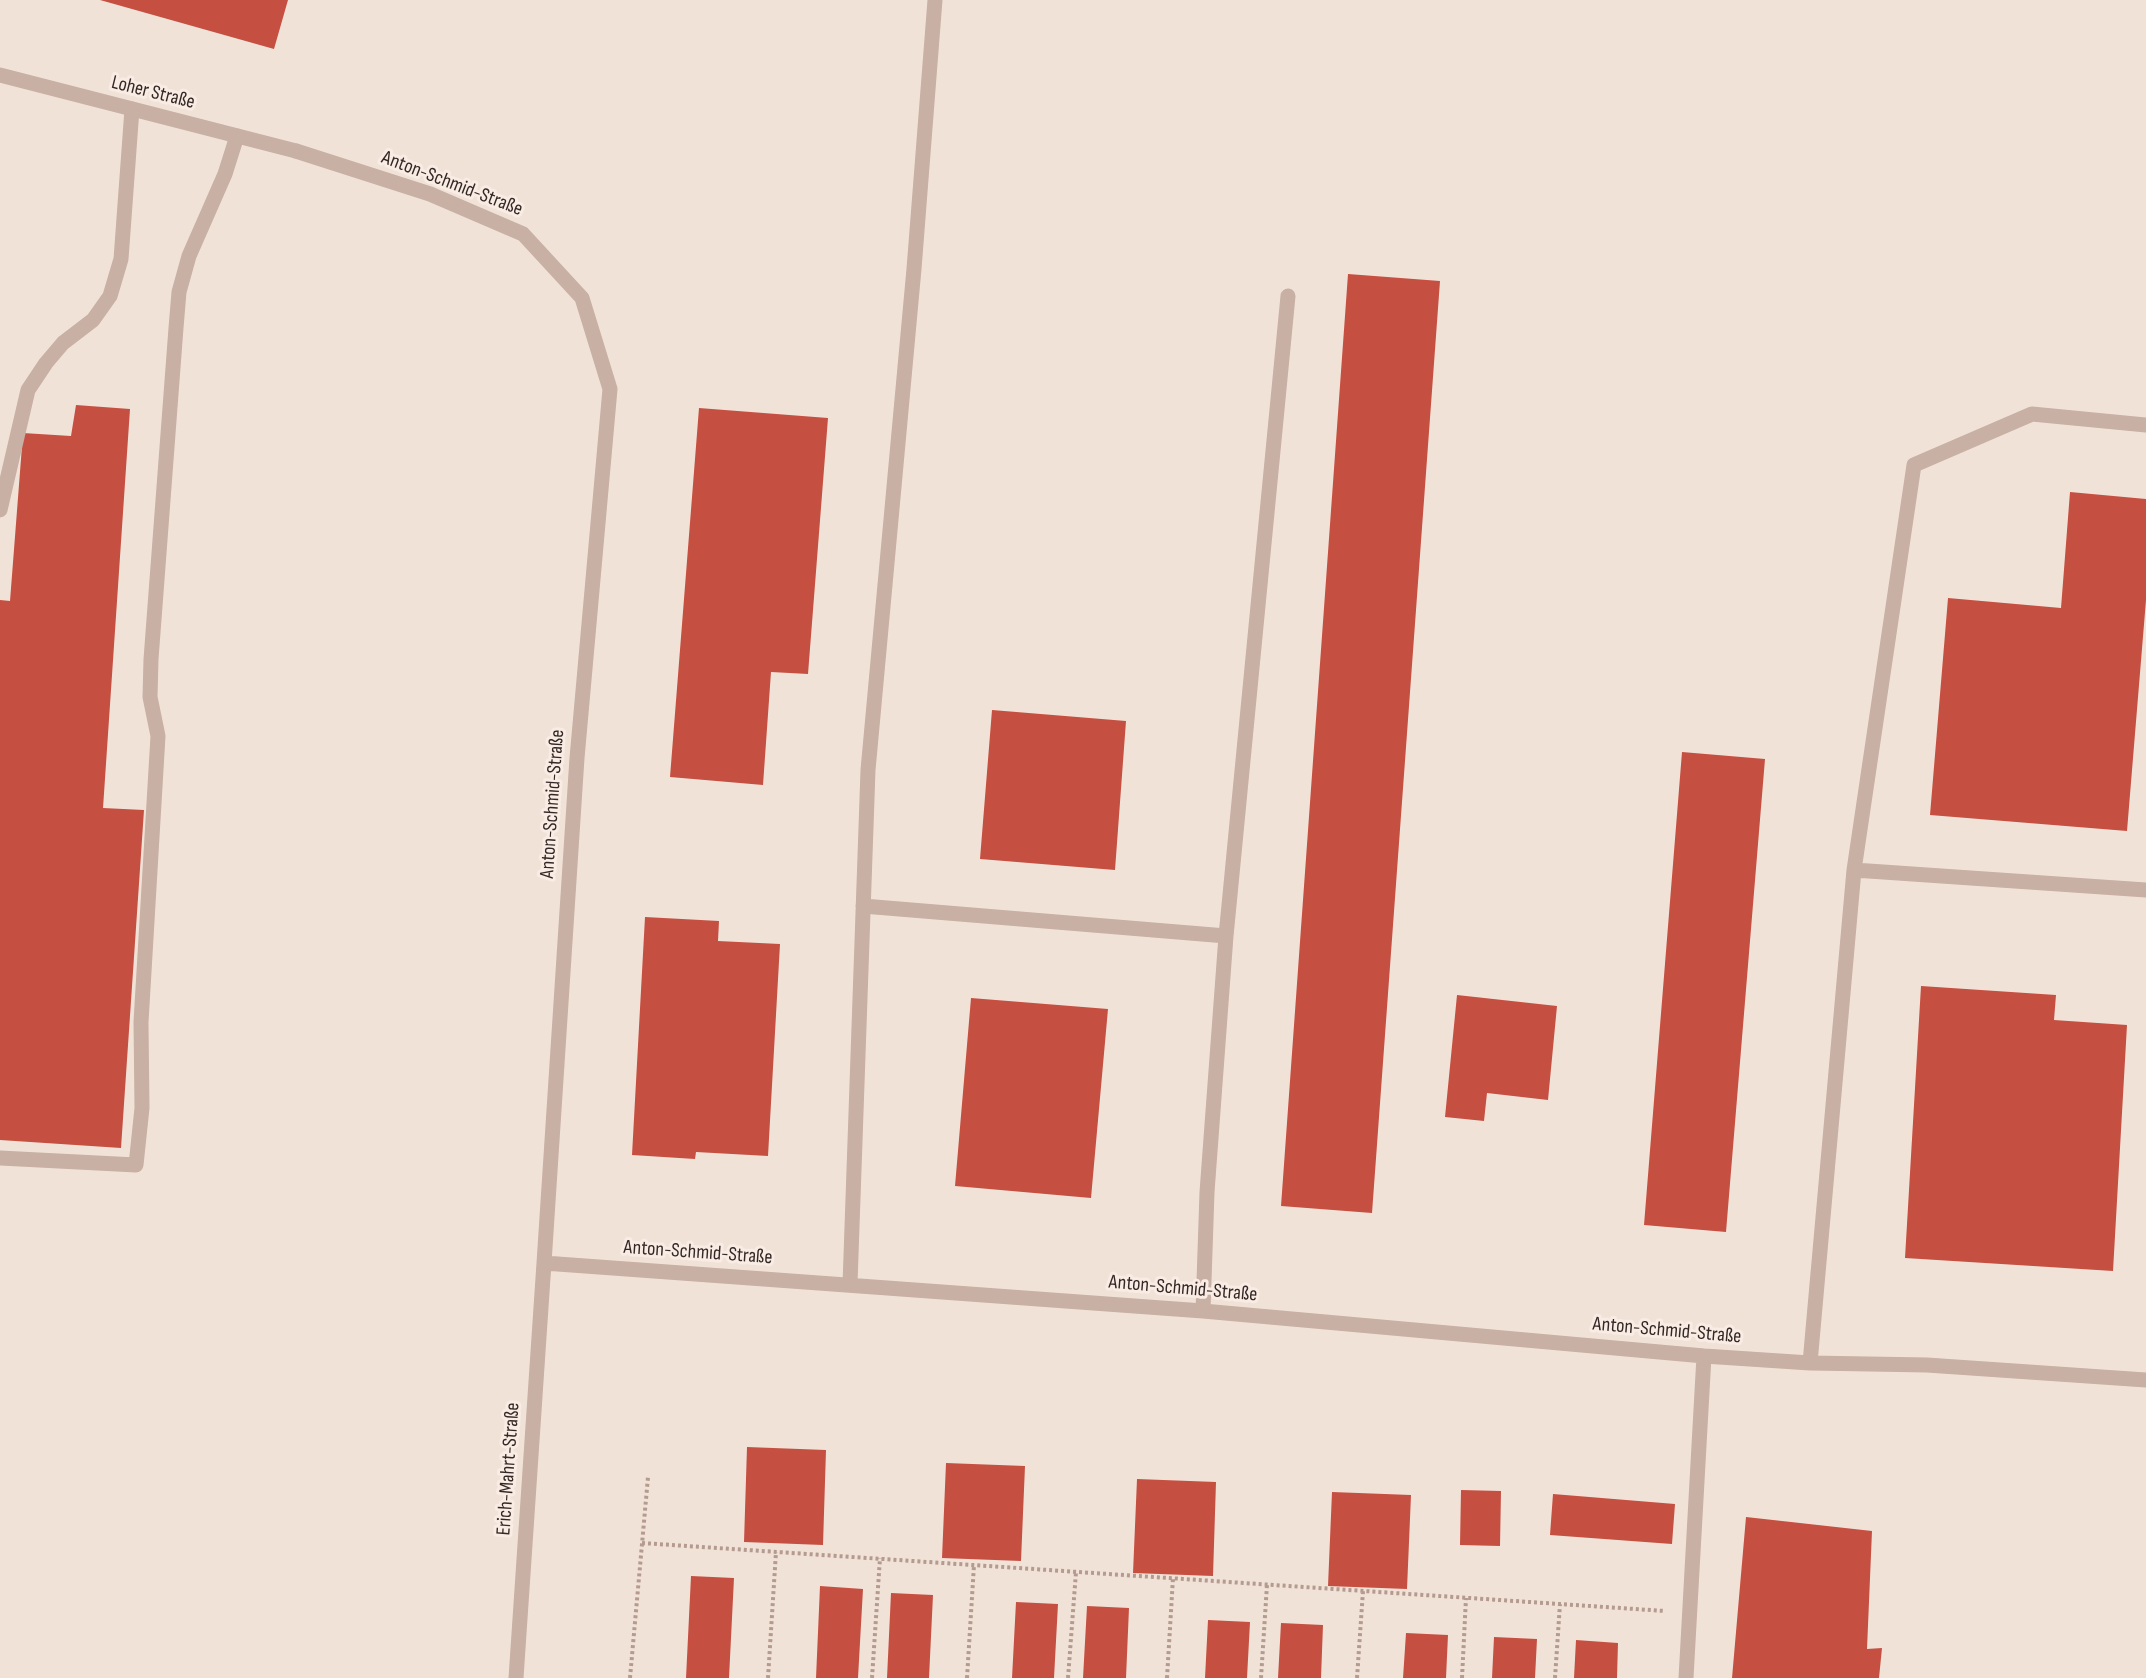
<!DOCTYPE html>
<html>
<head>
<meta charset="utf-8">
<style>
	body { margin:0 }
	canvas { display:block; background:#f1e2d8 }
</style>
</head>
<body>
<canvas width="2146" height="1678"></canvas>
<script>
const c = document.querySelector('canvas').getContext('2d');
c.lineJoin = 'round';
function fillPath(path, color) { c.fillStyle = color; c.fill(path, 'evenodd'); }
const toPath = rows => new Path2D(rows.map(r => 'M' + r).join(''));
function trace(path, color, width, dash) { c.strokeStyle = color; c.lineWidth = width; c.lineCap = dash ? 'butt' : 'round'; c.setLineDash(dash || []); c.stroke(path); }
function write(font, color, halo, rows, align = 'center') {
  c.font = font + ' "Sofia Sans Condensed",sans-serif'; c.lineWidth = 6; c.setLineDash([]); c.textBaseline = 'middle'; c.strokeStyle = halo; c.fillStyle = color; for (const [text, x, y, turn = 0] of rows) {
    c.save(); c.translate(x, y); c.rotate((+turn || 0) * Math.PI / 180); c.textAlign = isNaN(turn) ? turn : align; if (halo) c.strokeText(text, 0, 0); c.fillText(text, 0, 0); c.restore();
  }
}
const building = toPath([
	[100,0,288,0,274,49],
	[1348,274,1440,281,1372,1213,1281,1206],
	[76,405,130,409,103,808,144,810,121,1148,0,1140,0,600,10,601,23,433,71,436],
	[699,408,828,418,808,674,771,672,763,785,670,777],
	[2070,492,2146,499,2146,600,2127,831,1930,815,1948,598,2061,608],
	[992,710,1126,721,1115,870,980,859],
	[1682,752,1765,759,1726,1232,1644,1225],
	[645,917,719,921,718,941,780,944,768,1156,696,1152,695,1159,632,1155],
	[1921,986,2056,995,2054,1020,2127,1025,2113,1271,1905,1258],
	[1457,995,1557,1006,1548,1100,1487,1093,1484,1121,1445,1117],
	[971,998,1108,1009,1091,1198,955,1186],
	[747,1447,826,1450,823,1545,744,1542],
	[946,1463,1025,1466,1021,1561,942,1558],
	[1137,1479,1216,1482,1213,1576,1133,1573],
	[1461,1490,1501,1491,1500,1546,1460,1545],
	[1332,1492,1411,1495,1407,1589,1328,1586],
	[1553,1494,1675,1504,1672,1544,1550,1535],
	[1746,1517,1872,1531,1867,1649,1882,1648,1879,1678,1732,1678],
	[691,1576,734,1578,729,1678,686,1678],
	[820,1586,863,1589,858,1678,816,1678],
	[891,1593,933,1595,929,1678,887,1678],
	[1016,1602,1058,1604,1054,1678,1012,1678],
	[1087,1606,1129,1608,1126,1678,1083,1678],
	[1208,1620,1250,1622,1247,1678,1205,1678],
	[1281,1623,1323,1625,1321,1678,1278,1678],
	[1406,1633,1448,1635,1446,1678,1403,1678],
	[1494,1637,1537,1639,1535,1678,1492,1678],
	[1576,1640,1618,1643,1617,1678,1574,1678]
]);
const path = toPath([
	[642,1543,1665,1611],
	[630,1678,648,1477],
	[768,1678,776,1552],
	[872,1678,880,1558],
	[967,1678,974,1565],
	[1068,1678,1076,1572],
	[1167,1678,1173,1578],
	[1261,1678,1267,1585],
	[1357,1678,1363,1591],
	[1462,1678,1466,1598],
	[1555,1678,1560,1604]
]);
const lane = toPath([
	[296,151,430,194,523,234,582,298,610,389,577,758,544,1263,1203,1311,1704,1356,1810,1363,1927,1365,2146,1380],
	[0,510,28,390,46,363,63,343,93,320,110,296,121,259,132,109],
	[1854,870,2146,890],
	[863,906,1226,936],
	[0,1158,136,1165,142,1108,141,1022,158,736,150,697,151,659,176,328,179,292,189,256,225,174,237,136],
	[850,1284,868,770,914,269,935,0],
	[1203,1311,1207,1192,1226,936,1288,296],
	[1810,1363,1854,870,1914,465,2032,414,2146,425],
	[516,1678,544,1263],
	[1686,1678,1704,1356]
]);
const street = toPath([
	[0,75,296,151]
]);
const streetNames = [
	["Loher Straße",153,93,14],
	["Anton-Schmid-Straße",452,184,21],
	["Anton-Schmid-Straße",553,804,-86],
	["Anton-Schmid-Straße",698,1253,4],
	["Anton-Schmid-Straße",1183,1289,5],
	["Anton-Schmid-Straße",1667,1331,5],
	["Erich-Mahrt-Straße",509,1469,-86]
];
fillPath(building, '#c55042');
trace(path, '#b49a8f', 4, [3, 3]);
trace(lane, '#c8b0a4', 15);
trace(street, '#c8b0a4', 15);
write('20px', '#342826', '#f9ece4', streetNames);
</script>
</body>
</html>
